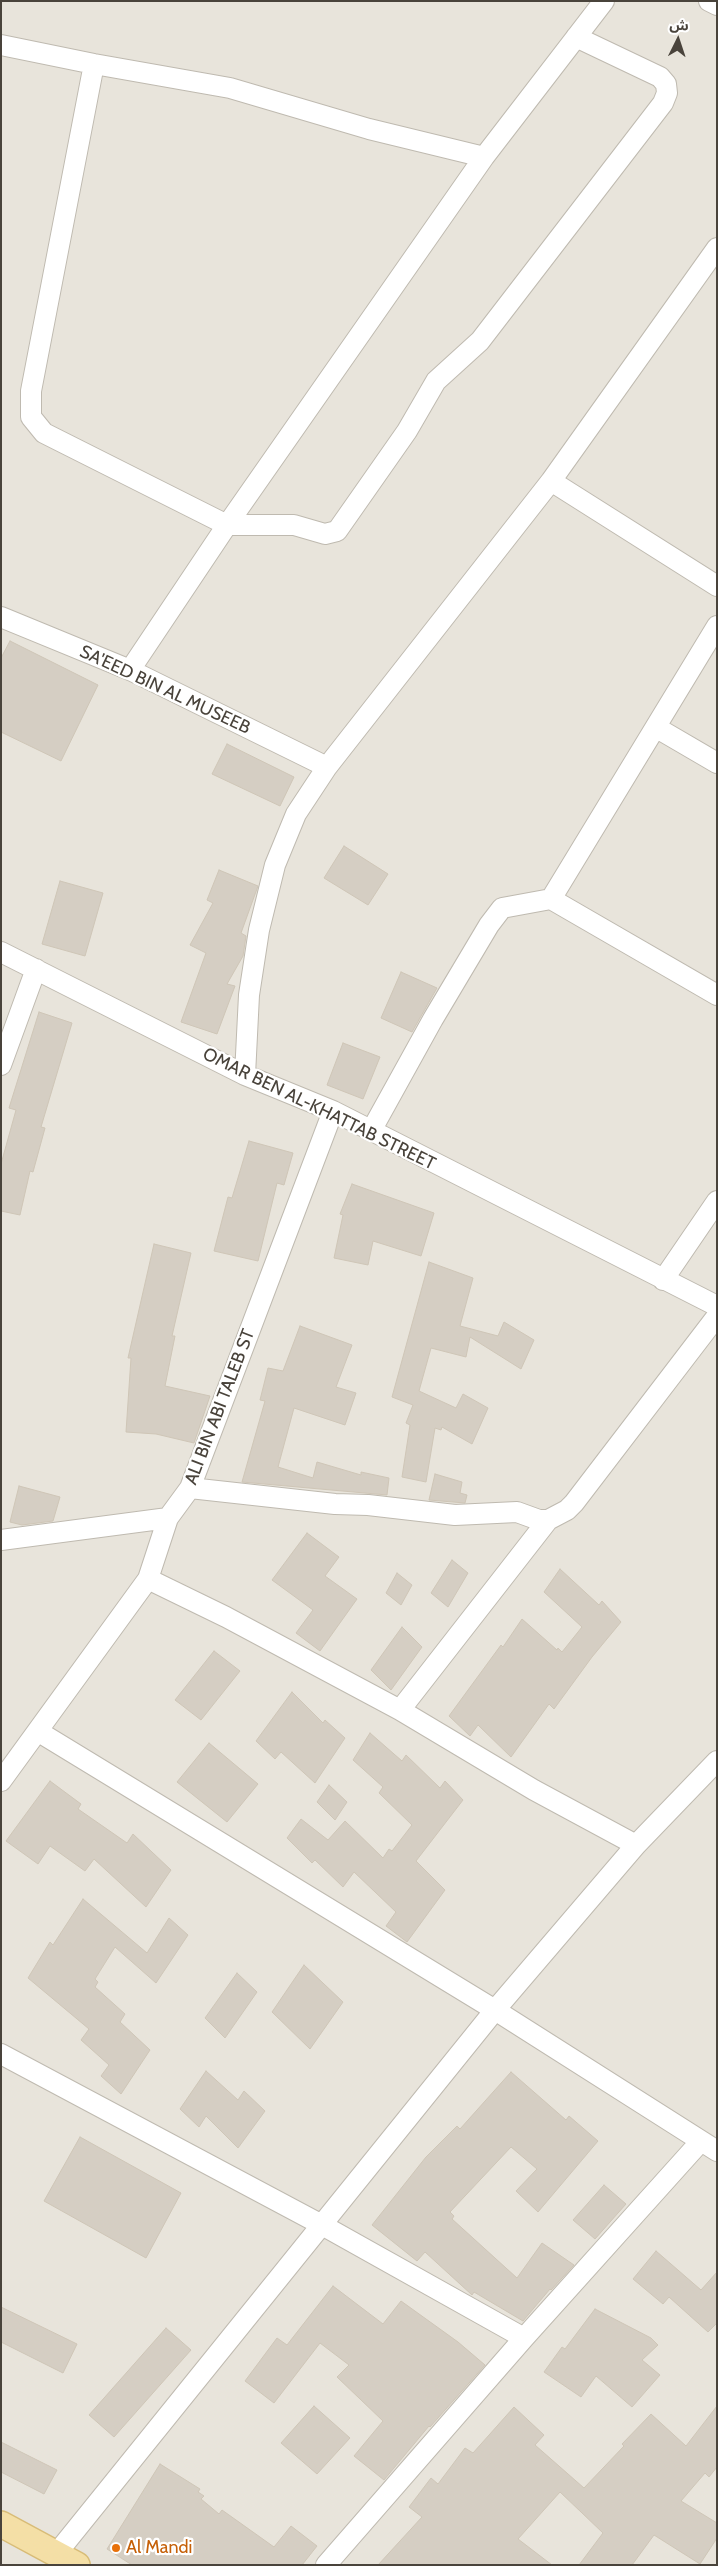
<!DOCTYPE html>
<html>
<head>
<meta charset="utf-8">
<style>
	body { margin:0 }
	#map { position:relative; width:718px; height:2566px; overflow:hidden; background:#f5f2ec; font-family:Cabin,"Noto Sans Arabic",sans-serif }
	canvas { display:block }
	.frame { position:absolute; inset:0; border:2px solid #49433b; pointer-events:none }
	.north { position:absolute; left:653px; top:15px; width:50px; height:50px; -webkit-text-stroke:4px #fff; paint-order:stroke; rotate:4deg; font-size:14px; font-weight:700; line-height:20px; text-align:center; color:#49433b }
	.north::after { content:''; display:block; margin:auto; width:18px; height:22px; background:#49433b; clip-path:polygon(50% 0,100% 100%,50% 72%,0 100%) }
</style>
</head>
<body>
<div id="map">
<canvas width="718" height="2566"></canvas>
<div class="frame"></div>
<div class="north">ش</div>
</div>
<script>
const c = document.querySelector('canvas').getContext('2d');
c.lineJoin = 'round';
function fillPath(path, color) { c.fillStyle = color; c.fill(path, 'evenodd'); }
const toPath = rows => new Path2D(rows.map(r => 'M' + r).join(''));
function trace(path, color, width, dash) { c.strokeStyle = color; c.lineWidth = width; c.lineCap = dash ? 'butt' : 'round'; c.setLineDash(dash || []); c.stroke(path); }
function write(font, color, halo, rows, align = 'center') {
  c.font = font + ' Cabin,sans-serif'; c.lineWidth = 4.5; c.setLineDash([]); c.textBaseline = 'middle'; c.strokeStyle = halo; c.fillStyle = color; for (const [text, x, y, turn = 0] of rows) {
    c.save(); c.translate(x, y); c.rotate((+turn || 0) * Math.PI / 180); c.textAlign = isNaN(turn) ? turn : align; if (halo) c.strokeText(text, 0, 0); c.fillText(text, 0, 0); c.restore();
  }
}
const residential = toPath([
	[1,1,717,1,717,2565,1,2565]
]);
const building = toPath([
	[10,641,98,685,61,761,1,732,1,658,10,641],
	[227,744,294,777,280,806,212,774,227,744],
	[344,846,388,874,368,905,324,878,344,846],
	[219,870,258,886,241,933,246,936,243,956,227,984,235,986,217,1034,181,1022,206,953,190,945,213,903,207,900,219,870],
	[60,881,103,893,85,956,42,944,60,881],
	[401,972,437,988,412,1032,381,1018,401,972],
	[39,1012,72,1023,41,1127,45,1128,33,1172,30,1171,20,1215,1,1211,1,1164,16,1110,9,1108,39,1012],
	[343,1043,380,1057,363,1099,327,1085,343,1043],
	[249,1141,293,1153,284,1185,277,1183,258,1261,214,1251,228,1197,232,1198,249,1141],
	[352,1184,434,1213,421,1256,373,1241,368,1265,334,1258,343,1215,340,1214,352,1184],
	[154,1244,191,1253,172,1336,175,1336,165,1386,210,1396,194,1443,156,1434,126,1432,131,1358,128,1358,154,1244],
	[429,1262,473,1278,460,1326,498,1336,504,1322,534,1340,521,1369,470,1337,466,1357,431,1348,419,1391,456,1408,463,1394,488,1408,472,1444,442,1427,441,1430,435,1428,426,1482,402,1477,410,1425,406,1423,413,1405,392,1397,429,1262],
	[300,1326,352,1345,336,1387,356,1393,345,1425,294,1408,278,1467,313,1478,317,1462,361,1475,361,1472,389,1478,387,1495,242,1482,265,1401,260,1400,268,1368,283,1371,300,1326],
	[435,1474,462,1482,460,1493,467,1495,465,1503,429,1500,435,1474],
	[19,1486,60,1497,53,1521,22,1525,10,1522,19,1486],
	[307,1533,339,1557,325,1576,357,1599,320,1651,296,1633,313,1610,272,1580,307,1533],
	[452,1560,468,1573,448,1607,431,1593,452,1560],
	[560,1569,599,1605,602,1601,621,1622,592,1657,554,1709,549,1704,511,1757,478,1725,470,1736,449,1716,501,1645,503,1647,522,1619,557,1650,558,1648,562,1652,582,1627,544,1592,560,1569],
	[397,1573,412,1585,401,1605,386,1593,397,1573],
	[402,1627,422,1647,391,1690,371,1670,402,1627],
	[214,1651,240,1671,201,1720,175,1700,214,1651],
	[292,1692,323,1723,325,1720,345,1738,315,1783,281,1752,275,1759,256,1741,292,1692],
	[370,1733,402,1761,406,1755,440,1788,445,1781,463,1800,416,1861,445,1890,407,1942,386,1926,396,1912,354,1872,343,1887,315,1860,312,1863,287,1838,301,1819,328,1840,345,1821,383,1858,389,1849,392,1851,412,1825,379,1793,383,1787,353,1760,370,1733],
	[209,1743,258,1784,227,1822,177,1782,209,1743],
	[50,1781,81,1804,78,1809,127,1843,133,1834,171,1870,146,1907,94,1859,85,1871,50,1846,38,1864,6,1841,50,1781],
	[329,1785,347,1802,335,1820,317,1802,329,1785],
	[83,1899,147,1953,169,1918,188,1935,156,1983,115,1947,95,1979,98,1982,95,1987,125,2014,120,2022,150,2050,121,2094,101,2076,109,2065,81,2040,89,2029,28,1978,50,1942,53,1945,83,1899],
	[304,1965,343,2002,310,2049,272,2012,304,1965],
	[237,1973,257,1992,225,2038,205,2018,237,1973],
	[206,2071,238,2100,244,2091,265,2111,238,2148,206,2116,199,2127,180,2109,206,2071],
	[511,2072,566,2120,569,2116,598,2141,538,2212,516,2191,537,2169,511,2147,450,2212,454,2216,452,2219,517,2278,542,2243,574,2265,551,2290,550,2289,523,2321,474,2292,472,2295,425,2252,417,2261,372,2225,426,2157,457,2126,460,2129,511,2072],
	[80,2137,181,2193,146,2258,44,2201,80,2137],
	[604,2185,626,2204,595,2239,573,2220,604,2185],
	[656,2251,701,2290,717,2272,717,2323,708,2332,669,2297,663,2304,633,2279,656,2251],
	[333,2286,383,2324,401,2301,458,2342,485,2365,430,2427,429,2426,384,2480,354,2456,383,2421,337,2377,349,2365,320,2343,274,2403,245,2381,277,2338,287,2345,333,2286],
	[1,2307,77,2344,63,2373,1,2342,1,2307],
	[595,2309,651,2338,658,2345,642,2360,660,2375,632,2407,596,2376,581,2397,544,2372,562,2347,565,2349,595,2309],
	[166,2328,191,2350,114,2437,89,2415,166,2328],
	[314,2406,350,2438,317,2474,281,2443,314,2406],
	[717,2406,717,2467,709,2477,705,2473,681,2501,717,2523,717,2538,700,2564,654,2535,632,2565,579,2565,603,2533,560,2492,518,2539,552,2565,378,2565,422,2517,409,2507,431,2478,438,2484,465,2448,473,2453,514,2407,544,2435,535,2445,584,2488,624,2446,622,2444,651,2414,686,2446,717,2406],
	[1,2442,57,2470,44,2494,1,2472,1,2442],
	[160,2464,200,2489,198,2492,204,2496,201,2499,219,2514,222,2510,274,2547,291,2526,317,2546,302,2565,132,2565,107,2549,160,2464]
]);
const minor = toPath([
	[709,1,717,5],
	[1,45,94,64,230,88,369,129,484,157],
	[94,64,31,391,31,417,44,433,227,525,294,525,325,534,337,531,407,431,436,381,480,341,663,103,667,93,666,84,660,77,576,37],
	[551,481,717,586],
	[1,617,130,670,327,767],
	[130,670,227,525,484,157,604,1],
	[657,728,717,763],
	[551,899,717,626],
	[1,952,245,1075,333,1111,717,1306],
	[1,1065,36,969],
	[245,1075,249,995,259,930,275,865,296,814,327,767,551,481,717,248],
	[371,1131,433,1019,489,925,502,908,551,899,717,995],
	[663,1280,717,1201],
	[190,1488,335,1504,368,1505,455,1515,517,1512,539,1520,548,1520,567,1510,574,1503,717,1316],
	[1,1540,168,1518],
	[148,1579,226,1617,400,1710,534,1790,636,1845],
	[400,1710,548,1520],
	[39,1732,495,2010,717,2151],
	[1,1781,148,1579,168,1518,190,1488,333,1111],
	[1,2054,322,2225,524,2338],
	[57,2553,495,2010,636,1845,717,1761],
	[326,2565,524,2338,701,2141]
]);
const major = toPath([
	[1,2524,77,2565]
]);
const markers = [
	[116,2548,5,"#e8710a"]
];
const streetNames = [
	["SA'EED BIN AL MUSEEB",165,690,25],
	["OMAR BEN AL-KHATTAB STREET",319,1109,26],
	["ALI BIN ABI TALEB ST",220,1407,-69]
];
const foodNames = [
	["Al Mandi",126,2548]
];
fillPath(residential, '#e8e4db');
fillPath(building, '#d5cec3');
trace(building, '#cfc6b7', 1);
trace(minor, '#bfbab0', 22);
trace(major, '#d8bc77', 28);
trace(minor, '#fff', 20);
trace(major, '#f4dfa6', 25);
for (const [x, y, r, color] of markers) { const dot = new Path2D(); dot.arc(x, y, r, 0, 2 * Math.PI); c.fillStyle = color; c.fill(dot); trace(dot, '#fff', 2); }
write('18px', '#49433b', '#fff', streetNames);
write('18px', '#c56008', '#fff', foodNames, 'left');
</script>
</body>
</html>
